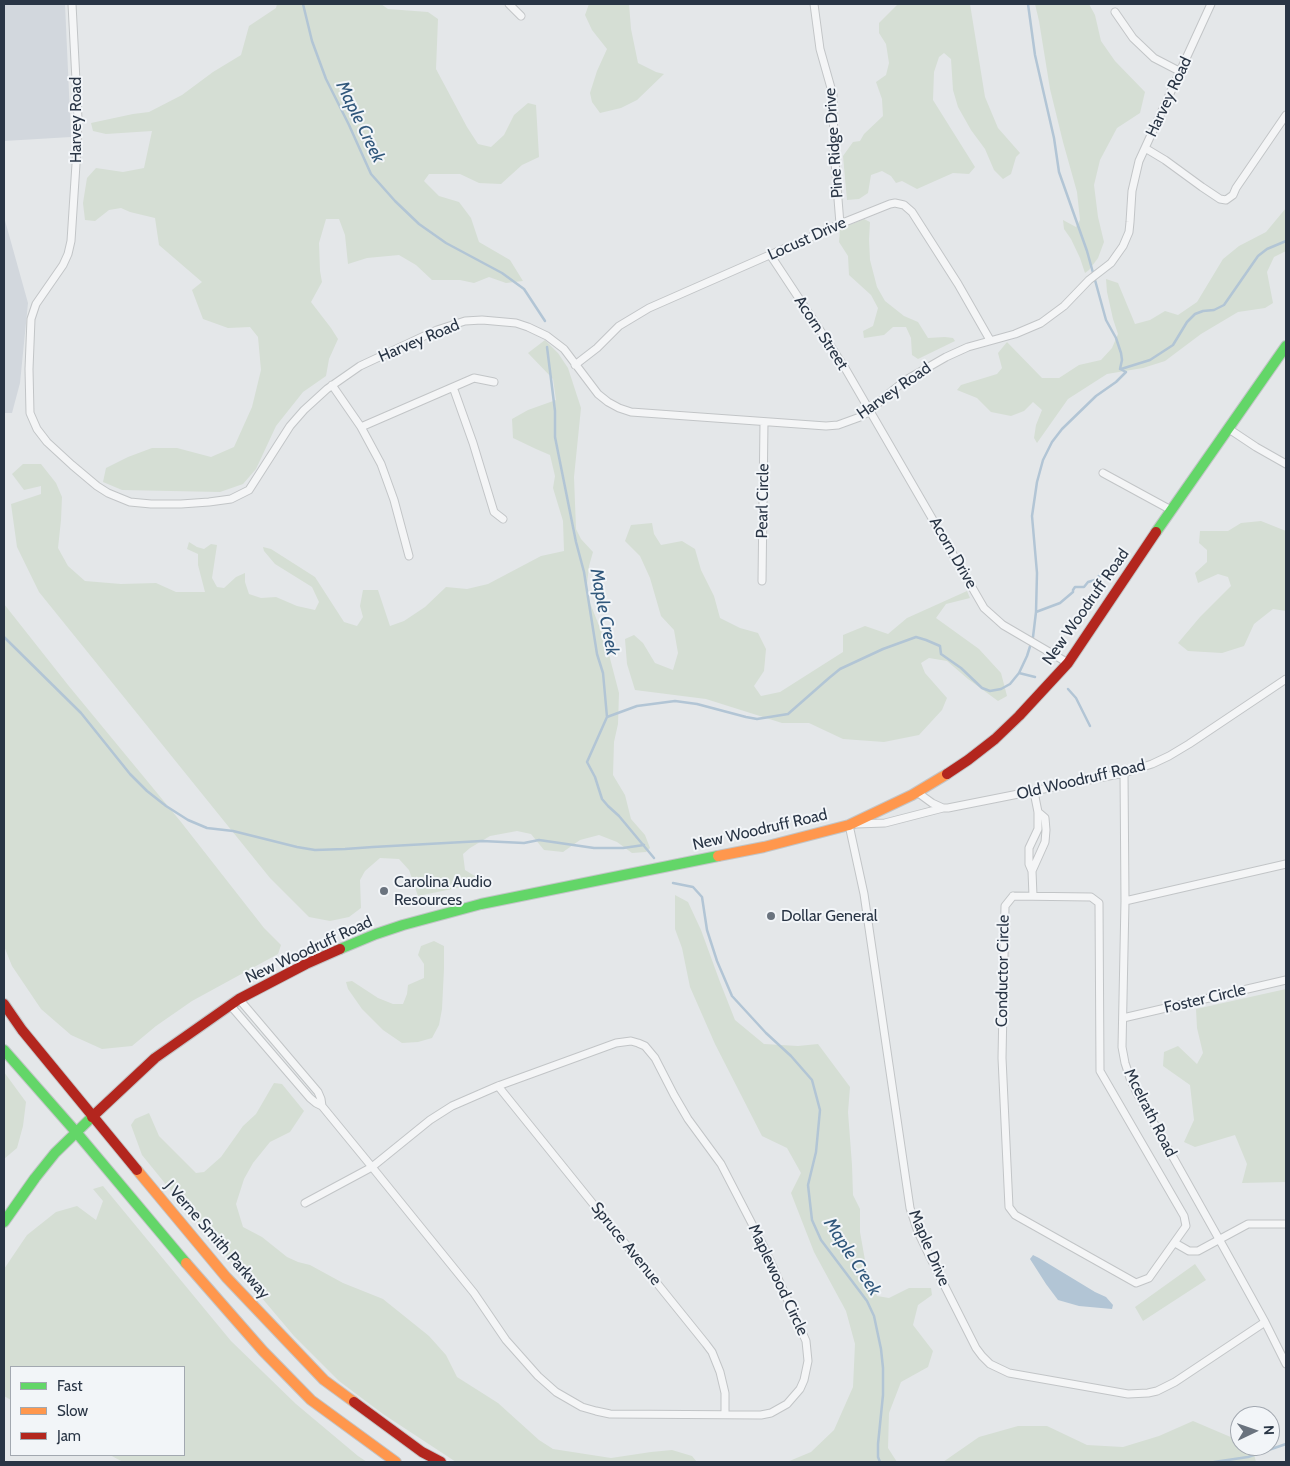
<!DOCTYPE html>
<html>
<head>
<meta charset="utf-8">
<style>
	body { margin:0 }
	#map { position:relative; width:1290px; height:1466px; overflow:hidden; background:#e4e7e9; font-family:Cabin,sans-serif }
	canvas { display:block }
	.frame { position:absolute; inset:0; border:5px solid #293545; pointer-events:none }
	.legend { position:absolute; left:10px; top:1366px; width:175px; height:90px; box-sizing:border-box; background:#f2f5f8; border:1px solid #a2a8b0; margin:0; padding:6px 9px; list-style:none; font-size:15px; color:#293545 }
	.legend li { display:flex; align-items:center; gap:10px; height:25px }
	.legend b { width:25px; border:1px solid #a2a8b0 }
	.north { position:absolute; left:1230px; top:1406px; width:50px; height:50px; box-sizing:border-box; background:#f2f5f8; border:1px solid #a2a8b0; border-radius:50%; rotate:87deg; font-size:14px; font-weight:700; line-height:20px; text-align:center; color:#293545 }
	.north::after { content:''; display:block; margin:auto; width:18px; height:22px; background:#6a737e; clip-path:polygon(50% 0,100% 100%,50% 72%,0 100%) }
</style>
</head>
<body>
<div id="map">
<canvas width="1290" height="1466"></canvas>
<div class="frame"></div>
<ul class="legend">
<li><b style="height:6px;background:#63d668"></b>Fast</li>
<li><b style="height:6px;background:#ff974d"></b>Slow</li>
<li><b style="height:6px;background:#b3261e"></b>Jam</li>
</ul>
<div class="north">N</div>
</div>
<script>
const c = document.querySelector('canvas').getContext('2d');
c.lineJoin = 'round';
function fillPath(path, color) { c.fillStyle = color; c.fill(path, 'evenodd'); }
const toPath = rows => new Path2D(rows.map(r => 'M' + r).join(''));
function trace(path, color, width, dash) { c.strokeStyle = color; c.lineWidth = width; c.lineCap = dash ? 'butt' : 'round'; c.setLineDash(dash || []); c.stroke(path); }
function write(font, color, halo, rows, align = 'center') {
  c.font = font + ' Cabin,sans-serif'; c.lineWidth = 4; c.setLineDash([]); c.textBaseline = 'middle'; c.strokeStyle = halo; c.fillStyle = color; for (const [text, x, y, turn = 0] of rows) {
    c.save(); c.translate(x, y); c.rotate((+turn || 0) * Math.PI / 180); c.textAlign = isNaN(turn) ? turn : align; if (halo) c.strokeText(text, 0, 0); c.fillText(text, 0, 0); c.restore();
  }
}
const built = toPath([
	[4,4,65,4,71,137,4,141],
	[4,217,28,303,20,383,12,413,4,413]
]);
const green = toPath([
	[277,4,381,4,388,9,428,12,438,19,436,69,467,127,478,144,491,147,504,135,514,115,528,103,536,105,539,157,522,165,501,184,479,183,460,174,429,174,424,181,439,196,459,202,471,218,479,242,510,260,523,281,506,283,489,277,474,283,460,280,432,280,416,265,399,255,367,258,348,264,345,235,339,219,326,219,319,243,320,271,322,282,311,302,331,328,338,339,329,359,326,376,303,392,276,426,256,469,243,484,220,492,122,490,103,482,106,468,128,457,152,448,177,448,211,457,234,447,252,407,261,370,258,337,250,327,228,328,203,319,192,290,202,282,159,245,155,218,130,212,121,208,109,210,95,221,85,220,83,203,87,178,96,168,123,172,144,168,152,131,106,134,93,131,91,123,133,114,149,112,182,95,213,72,241,55,249,26,276,8],
	[589,4,629,4,631,29,638,63,656,72,664,74,637,100,621,108,600,113,592,102,590,93,597,71,607,49,592,30,585,15],
	[898,4,970,4,985,97,998,128,1020,153,1016,157,1011,174,1003,179,994,170,985,149,971,130,958,107,953,90,951,59,944,53,939,57,934,72,933,100,975,167,969,174,953,173,917,189,902,181,896,183,891,176,882,171,871,175,868,193,859,199,847,200,843,156,853,142,860,141,864,134,883,116,882,99,876,82,886,75,889,63,886,44,879,33,879,23],
	[1035,4,1089,4,1095,15,1101,41,1115,61,1145,92,1140,113,1117,128,1100,160,1094,185,1098,217,1104,242,1098,258,1089,270,1085,273,1080,258,1071,239,1064,229,1063,220,1076,227,1080,220,1077,192,1063,142,1050,89,1039,21],
	[1286,208,1286,251,1274,257,1267,272,1273,303,1265,308,1238,312,1201,334,1165,361,1143,368,1107,374,1068,399,1037,443,1034,438,1036,425,1042,410,1033,402,1024,411,1011,416,991,412,977,398,957,390,961,385,997,374,1002,368,998,353,1007,342,1042,378,1059,378,1079,365,1101,360,1112,348,1118,334,1113,319,1107,292,1106,279,1118,283,1135,324,1150,320,1165,311,1178,315,1197,302,1223,259,1239,246,1266,232],
	[864,219,870,222,869,240,870,260,877,287,885,301,904,316,918,322,928,338,945,337,953,338,955,341,918,359,912,355,911,338,906,327,893,327,884,335,864,338,863,331,873,326,878,308,871,295,849,275,848,256,839,242,840,229],
	[545,340,558,353,568,368,581,408,574,477,576,529,581,539,593,552,589,566,586,593,606,643,619,693,618,724,614,742,613,775,625,795,631,819,645,835,650,848,646,852,632,853,617,842,599,835,580,840,563,852,544,850,531,834,517,831,490,836,470,848,463,854,465,870,478,878,481,883,418,896,409,870,399,859,380,858,365,871,360,880,361,908,349,917,330,921,309,917,270,878,39,592,17,547,11,504,41,494,41,486,24,490,12,474,23,464,41,464,56,483,62,497,61,520,58,548,68,566,85,581,121,584,156,583,176,592,205,592,198,565,198,554,187,549,189,542,197,547,204,549,211,544,217,545,212,578,217,587,224,588,236,577,245,573,245,582,249,594,261,598,276,597,297,606,315,610,319,602,312,587,275,564,264,551,263,547,271,549,315,577,344,622,357,626,363,617,360,606,363,590,378,590,390,626,404,621,425,607,446,587,467,589,488,584,541,556,564,551,563,521,553,488,555,476,550,455,536,449,513,438,512,419,528,410,556,400,553,379,528,353],
	[1261,521,1286,531,1286,611,1273,609,1254,624,1244,646,1222,653,1188,651,1178,643,1200,617,1231,586,1228,577,1218,574,1198,583,1195,573,1207,562,1207,550,1199,543,1200,531,1228,531,1241,523],
	[652,523,654,534,661,545,682,541,695,549,701,570,714,596,720,618,740,628,758,633,766,649,764,671,754,686,761,696,780,692,843,652,843,635,865,626,888,634,907,618,967,591,970,598,946,604,936,618,979,649,1001,673,1007,696,998,701,968,679,947,661,929,658,921,663,925,673,947,698,942,710,919,735,884,742,843,739,809,723,782,723,706,699,635,690,627,664,625,639,634,635,643,643,655,663,673,670,678,653,674,630,661,616,650,578,640,556,625,541,631,525],
	[4,604,68,685,181,822,264,928,281,945,278,954,192,1001,156,1026,132,1046,102,1049,71,1035,41,1009,12,966,4,946],
	[675,895,688,902,701,930,720,982,735,1020,764,1044,798,1046,818,1044,850,1087,848,1112,852,1165,853,1195,860,1209,860,1232,866,1266,877,1296,889,1298,909,1288,931,1288,932,1295,918,1305,913,1325,933,1351,928,1367,901,1382,889,1413,888,1448,897,1462,787,1462,811,1452,834,1430,853,1387,855,1344,846,1311,814,1252,791,1193,801,1173,787,1148,762,1136,715,1044,690,987,682,948,675,929],
	[434,941,444,946,444,969,442,1009,439,1025,432,1038,418,1042,402,1043,383,1030,362,1009,348,989,346,982,352,981,378,998,393,1004,403,1004,407,994,408,985,424,978,424,964,418,955,421,946],
	[1286,989,1286,1182,1242,1183,1247,1164,1235,1135,1195,1147,1184,1142,1194,1120,1190,1085,1163,1066,1164,1052,1178,1046,1197,1064,1203,1053,1197,1028,1196,1009],
	[4,1072,26,1102,23,1126,17,1148,4,1159],
	[274,1083,282,1084,304,1111,290,1132,270,1142,253,1163,244,1179,236,1204,243,1227,262,1237,287,1257,298,1262,310,1265,343,1283,383,1299,429,1336,446,1355,457,1377,498,1403,539,1440,553,1449,611,1458,651,1452,672,1450,692,1456,697,1462,456,1462,383,1414,339,1381,294,1336,168,1187,142,1155,131,1125,135,1119,149,1113,159,1136,196,1173,204,1172,221,1157,243,1126,256,1114],
	[103,1186,231,1341,296,1404,358,1456,367,1462,123,1462,110,1455,184,1455,184,1367,11,1367,11,1400,4,1396,4,1269,27,1235,56,1212,77,1206,96,1220,103,1201,93,1189],
	[1195,1264,1206,1280,1143,1321,1135,1307],
	[1193,1421,1240,1441,1240,1446,1252,1446,1256,1462,943,1462,979,1437,1018,1426,1047,1426,1087,1445,1123,1447,1159,1436]
]);
const water = toPath([
	[1033,1255,1039,1258,1095,1292,1106,1297,1113,1305,1112,1309,1079,1306,1058,1300,1046,1284,1030,1259]
]);
const stream = toPath([
	[303,4,312,41,326,79,349,125,371,174,395,201,419,224,446,243,502,273,524,289,545,321],
	[1028,4,1035,55,1054,138,1059,172,1087,251,1106,320,1116,338,1121,353,1122,360,1120,369],
	[547,347,555,411,555,437,576,542,584,572,597,654,603,673,607,717,587,762,595,777,602,799,608,806,619,816,654,858],
	[1121,369,1150,360,1173,345,1187,322,1195,314,1203,311,1214,310,1224,305,1258,256,1267,249,1286,241],
	[1036,612,1060,603,1073,592,1073,590,1075,587,1084,587,1088,582,1095,580,1099,576,1108,575,1123,555],
	[4,637,81,713,130,774,147,791,166,806,188,820,207,828,233,831,297,847,315,850,345,849,373,847,482,841,524,843,539,840,594,848,623,848,644,845],
	[1019,673,1035,677],
	[1068,689,1076,698,1090,726],
	[607,717,637,706,675,701,697,704,746,717,757,719,788,714,829,678,840,669,883,649,916,637,926,640,940,646,941,654,961,668,982,688,990,691,1001,689,1010,684,1019,673,1027,656,1033,637,1036,612,1037,573,1032,516,1037,482,1043,460,1052,442,1062,429,1096,396,1116,382,1126,372,1120,369],
	[673,883,693,887,702,897,707,930,717,961,732,996,766,1033,791,1056,812,1080,820,1110,816,1152,808,1185,812,1220,821,1240,867,1301,874,1316,881,1349,883,1368,883,1395,878,1444,878,1457,880,1462],
	[1214,1462,1248,1457,1286,1444]
]);
const street = toPath([
	[72,4,78,119,76,164,71,241,68,254,63,265,36,304,31,319,29,369,30,413,37,429,47,442,72,465,97,486,108,493,130,502,151,504,181,504,209,502,231,499,249,490,290,426,304,410,327,389,360,366,437,330,465,321,482,320,516,323,528,327,547,336,564,349,598,394,608,402,619,408,631,412,826,426,838,425,860,417,870,411,887,395,906,380,946,357,968,347,1015,334,1041,323,1064,306,1089,280,1111,263,1123,246,1129,232,1130,222,1132,191,1139,161,1211,4],
	[509,4,521,16],
	[814,4,820,49,833,95,834,149,840,224],
	[1115,12,1133,38,1154,58,1181,72],
	[1145,148,1165,160,1202,187,1220,199,1226,200,1233,195,1236,188,1286,115],
	[771,256,845,368,984,608,1003,625,1068,663],
	[575,365,597,348,619,326,649,308,840,224,890,204,895,203,904,205,912,212,958,284,990,340],
	[332,385,361,427,381,464,394,500,409,556],
	[453,387,473,443,494,512,503,519],
	[361,427,474,378,494,382],
	[1229,429,1256,447,1286,464],
	[1103,473,1171,510],
	[762,581,764,422],
	[1124,773,1125,901,1122,1047,1125,1063,1130,1078,1137,1093,1219,1239,1265,1322,1286,1364],
	[917,792,932,803,943,808,948,808,1124,773,1152,764,1169,756,1189,744,1286,679],
	[1034,792,1038,812,1038,829,1029,848,1029,864,1032,871,1045,842,1046,830,1045,818,1038,812],
	[856,824,885,823,943,808],
	[849,825,864,894,910,1208,918,1232,931,1259,976,1348,982,1356,990,1364,1009,1373,1128,1394,1148,1393,1157,1391,1175,1382,1265,1322],
	[1032,871,1033,896],
	[1013,896,1091,897,1099,903,1100,1071,1184,1216,1186,1226,1149,1278,1136,1283,1015,1215,1009,1207,1002,1058,1005,906,1013,896],
	[1125,901,1286,864],
	[239,999,318,1092,321,1099,322,1106],
	[230,1005,310,1098,316,1103,322,1106,372,1167,474,1293,506,1340,538,1376,556,1392,582,1407,596,1411,610,1414,761,1415,771,1413,787,1404,800,1389,804,1380,808,1361,806,1341,764,1247,721,1164,688,1119,674,1095,655,1058,645,1046,638,1043,631,1041,616,1043,498,1086,452,1106,430,1120,372,1167,305,1203],
	[1123,1018,1286,980],
	[498,1086,706,1344,712,1352,720,1372,725,1393,725,1414],
	[1175,1243,1189,1251,1198,1251,1248,1224,1286,1224]
]);
const fast = toPath([
	[1156,532,1286,346],
	[340,949,376,934,403,925,481,904,718,856],
	[4,1050,76,1132,186,1263],
	[4,1222,35,1178,55,1153,92,1117]
]);
const slow = toPath([
	[718,856,764,847,849,825,912,795,947,774],
	[137,1170,226,1277,324,1380,354,1402],
	[186,1263,263,1351,311,1400,396,1462]
]);
const jam = toPath([
	[947,774,968,760,995,739,1019,716,1068,663,1156,532],
	[4,1004,22,1030,137,1170],
	[92,1117,155,1058,239,999,306,964,340,949],
	[354,1402,422,1452,441,1462]
]);
const markers = [
	[384,891,5,"#6a737e"],
	[771,916,5,"#6a737e"]
];
const streetNames = [
	["Harvey Road",1169,97,-65],
	["Harvey Road",76,120,-90],
	["Pine Ridge Drive",834,143,-94],
	["Locust Drive",807,239,-24],
	["Acorn Street",821,333,57],
	["Harvey Road",419,341,-23],
	["Harvey Road",894,391,-35],
	["Pearl Circle",763,501,-89],
	["Acorn Drive",953,553,60],
	["New Woodruff Road",1086,607,-55],
	["Old Woodruff Road",1081,780,-13],
	["New Woodruff Road",760,830,-13],
	["New Woodruff Road",309,950,-25],
	["Conductor Circle",1003,971,-89],
	["Foster Circle",1205,999,-13],
	["Mcelrath Road",1150,1113,63],
	["J Verne Smith Parkway",217,1240,49],
	["Spruce Avenue",626,1244,51],
	["Maple Drive",929,1248,67],
	["Maplewood Circle",778,1280,65]
];
const poiNames = [
	["Carolina Audio",394,882],
	["Resources",394,900],
	["Dollar General",781,916]
];
const waterNames = [
	["Maple Creek",360,122,64],
	["Maple Creek",604,612,79],
	["Maple Creek",852,1257,57]
];
fillPath(built, '#d2d7dd');
fillPath(green, '#d5ded4');
fillPath(water, '#b2c5d5');
trace(stream, '#b2c5d5', 2.5);
trace(street, '#c2c5c7', 9);
trace(fast, '#c2c5c7', 12);
trace(slow, '#c2c5c7', 12);
trace(jam, '#c2c5c7', 12);
trace(street, '#f4f5f6', 7);
trace(fast, '#63d668', 10);
trace(slow, '#ff974d', 10);
trace(jam, '#b3261e', 10);
for (const [x, y, r, color] of markers) { const dot = new Path2D(); dot.arc(x, y, r, 0, 2 * Math.PI); c.fillStyle = color; c.fill(dot); trace(dot, '#f2f5f8', 2); }
write('16px', '#293545', '#f2f5f8', streetNames);
write('16px', '#293545', '#f2f5f8', poiNames, 'left');
write('italic 18px', '#30577b', '#f2f5f8', waterNames);
</script>
</body>
</html>
